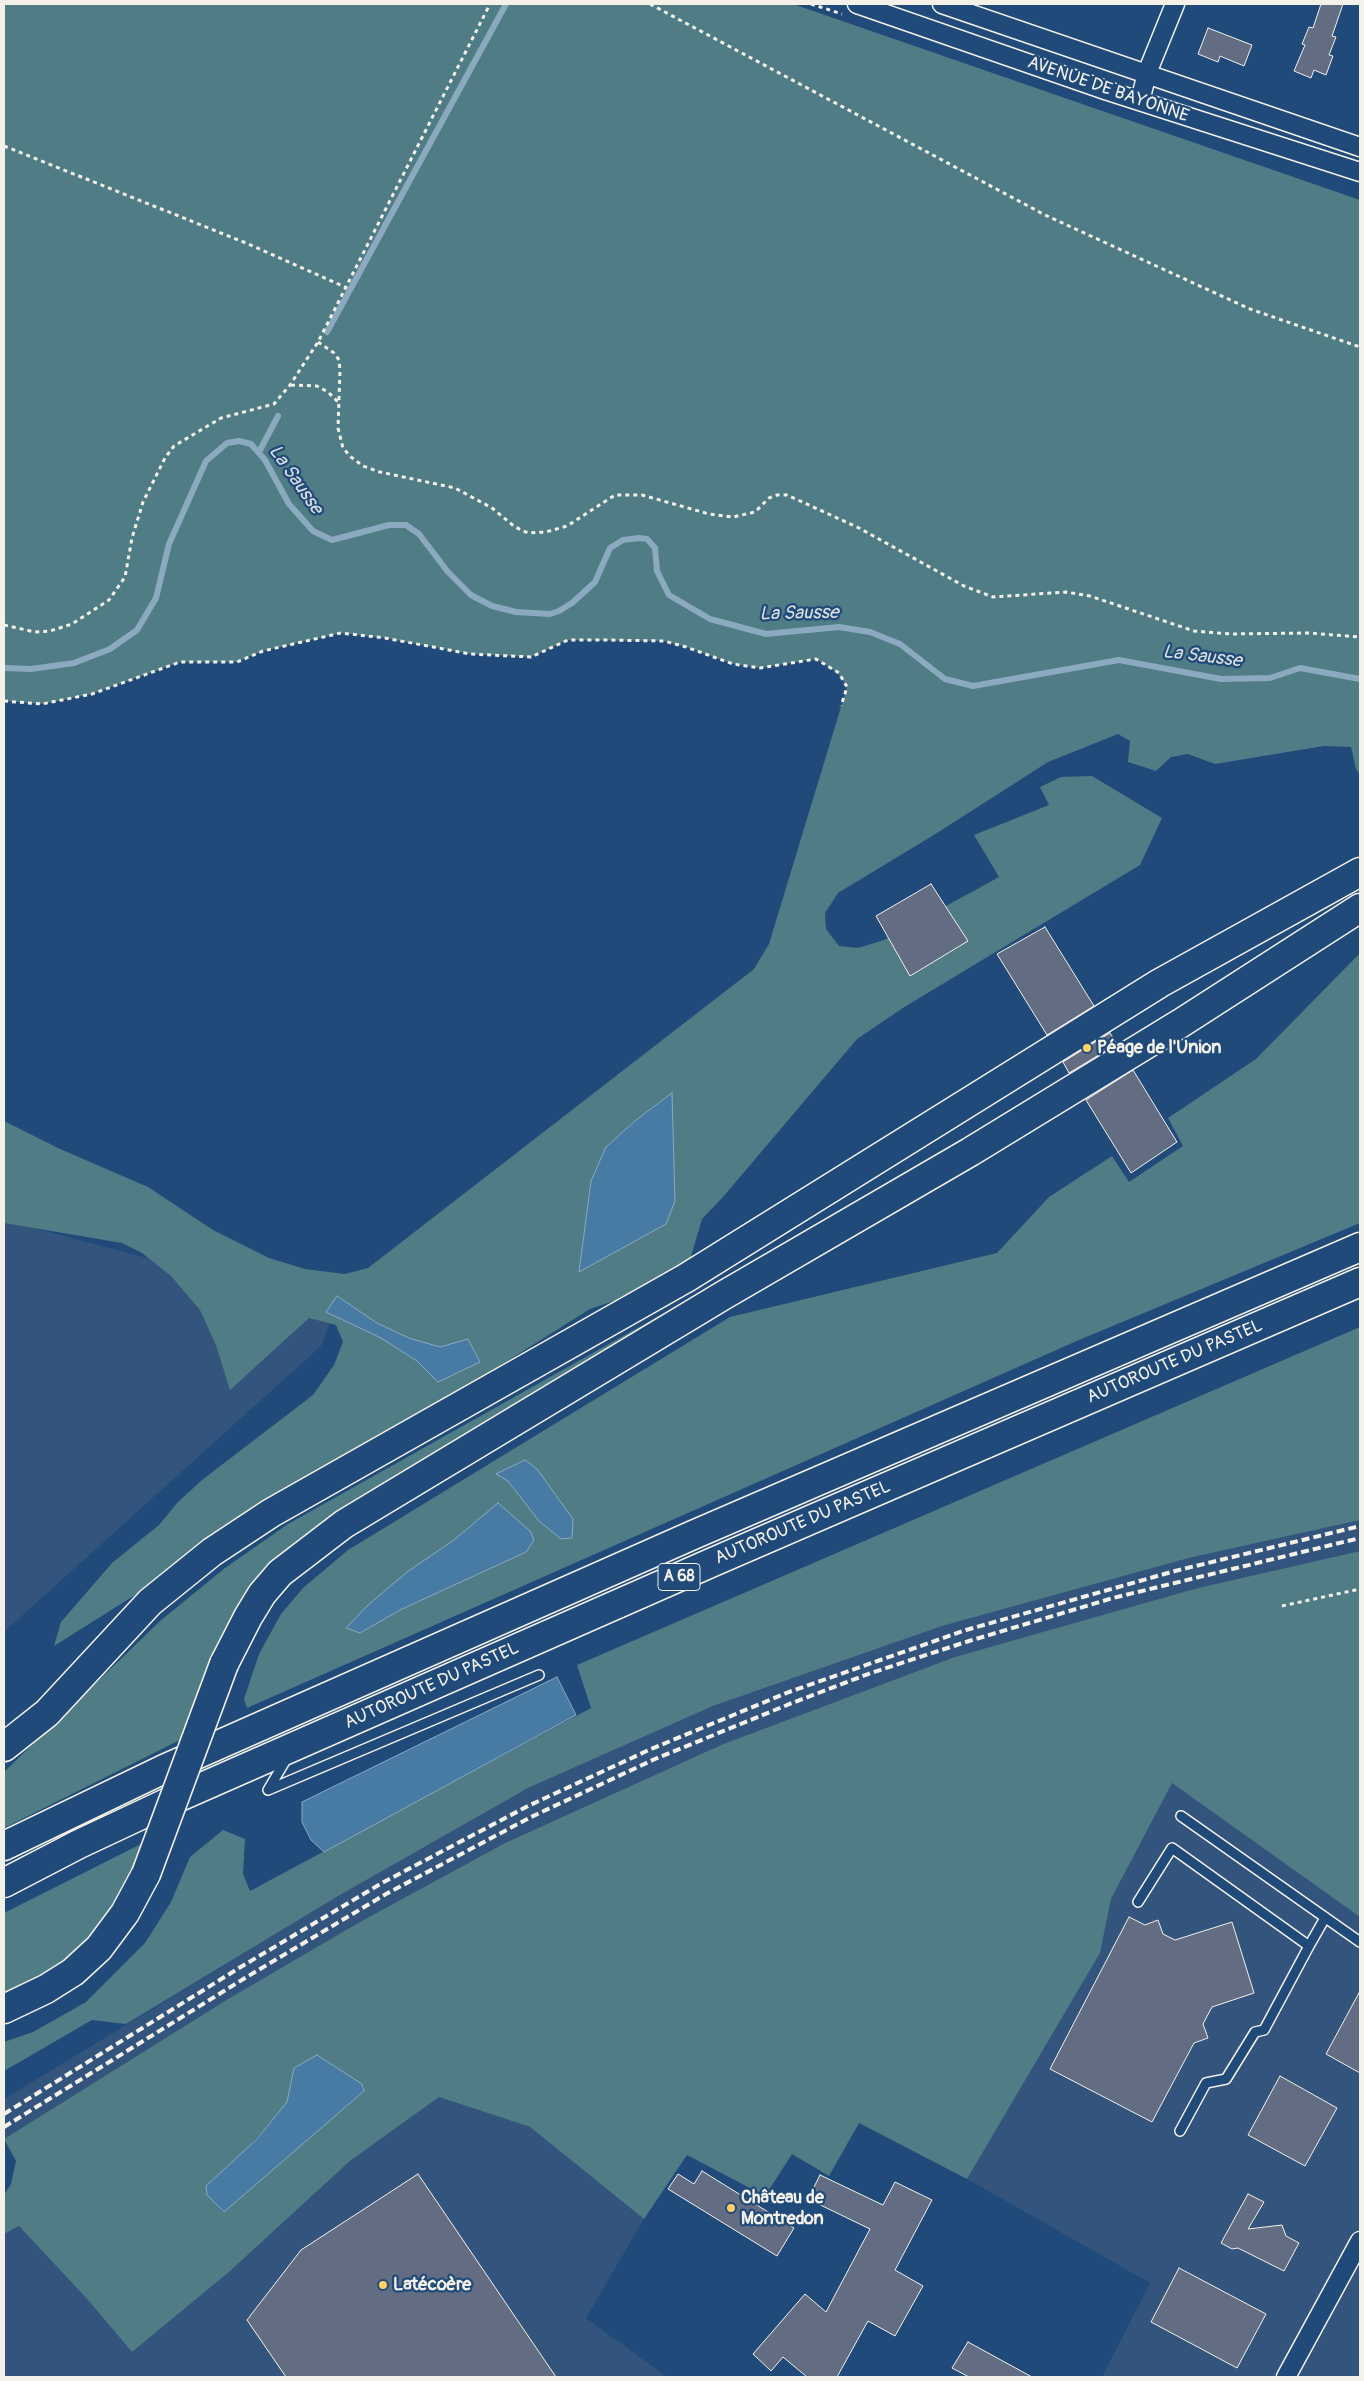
<!DOCTYPE html>
<html>
<head>
<meta charset="utf-8">
<style>
	body { margin:0 }
	#map { position:relative; width:1364px; height:2381px; overflow:hidden; background:#1f4a7a; font-family:Pangolin,sans-serif }
	canvas { display:block }
	.frame { position:absolute; inset:0; border:5px solid #f4f1e8; pointer-events:none }
</style>
</head>
<body>
<div id="map">
<canvas width="1364" height="2381"></canvas>
<div class="frame"></div>
</div>
<script>
const c = document.querySelector('canvas').getContext('2d');
c.lineJoin = 'round';
function fillPath(path, color) { c.fillStyle = color; c.fill(path, 'evenodd'); }
const toPath = rows => new Path2D(rows.map(r => 'M' + r).join(''));
function trace(path, color, width, dash) { c.strokeStyle = color; c.lineWidth = width; c.lineCap = dash ? 'butt' : 'round'; c.setLineDash(dash || []); c.stroke(path); }
function write(font, color, halo, rows, align = 'center') {
  c.font = font + ' Pangolin,sans-serif'; c.lineWidth = 4.5; c.setLineDash([]); c.textBaseline = 'middle'; c.strokeStyle = halo; c.fillStyle = color; for (const [text, x, y, turn = 0] of rows) {
    c.save(); c.translate(x, y); c.rotate((+turn || 0) * Math.PI / 180); c.textAlign = isNaN(turn) ? turn : align; if (halo) c.strokeText(text, 0, 0); c.fillText(text, 0, 0); c.restore();
  }
}
const built = toPath([
	[4,1222,30,1227,336,1308,321,1346,4,1632],
	[1360,1520,1360,1551,1198,1588,721,1745,505,1843,358,1923,228,1999,4,2139,4,2099,340,1895,528,1788,713,1706,942,1626,1189,1558],
	[1172,1782,1360,1917,1360,2377,1102,2377,1150,2283,967,2179,1100,1953,1111,1899],
	[439,2097,530,2127,644,2219,586,2318,667,2377,4,2377,4,2234,19,2226,88,2300,132,2352,229,2272,350,2161]
]);
const green = toPath([
	[4,4,793,4,1360,200,1360,775,1356,769,1351,747,1324,746,1215,764,1188,754,1171,757,1156,771,1128,762,1130,741,1118,734,1048,762,937,833,838,893,825,913,826,929,839,946,858,948,884,940,999,877,974,835,1049,805,1040,787,1061,777,1092,776,1162,818,1140,865,906,1006,857,1039,723,1197,702,1219,685,1277,590,1309,54,1646,61,1622,112,1563,159,1525,178,1502,202,1480,313,1395,334,1365,343,1342,336,1325,309,1318,230,1390,216,1345,200,1310,171,1276,142,1253,122,1243,4,1223,4,1121,58,1148,148,1187,213,1230,269,1258,305,1269,345,1274,368,1268,754,969,769,944,847,687,838,673,816,659,760,668,733,664,686,647,664,641,568,640,531,657,470,654,385,638,341,633,263,651,237,662,180,662,92,694,42,704,4,701],
	[672,1093,579,1272,591,1181,606,1147,636,1120],
	[1360,953,1360,1223,1079,1340,247,1708,244,1699,259,1654,281,1614,303,1588,348,1550,730,1317,997,1253,1049,1197,1112,1156,1129,1182,1183,1146,1168,1118,1256,1059],
	[525,1460,539,1521,508,1481,497,1474],
	[498,1504,530,1531,526,1552,400,1610,360,1633,454,1540],
	[721,1281,724,1283,300,1544,222,1634,184,1738,4,1828,4,1772,160,1621,225,1568,288,1524],
	[1360,1327,1360,1520,1189,1558,942,1626,713,1706,528,1788,340,1895,126,2024,92,2020,4,2071,4,2042,33,2032,86,2002,145,1943,171,1902,190,1857,223,1830,245,1839,243,1874,250,1891,591,1708,577,1665],
	[1360,1551,1360,1917,1172,1783,1111,1899,1100,1953,967,2179,859,2123,829,2176,792,2154,765,2196,687,2155,644,2219,530,2127,439,2097,350,2161,229,2272,132,2352,88,2300,19,2226,4,2234,4,2195,11,2184,16,2161,4,2139,228,1999,358,1923,505,1843,721,1745,955,1657,1198,1588],
	[294,2068,362,2084,364,2091,223,2212,207,2195,288,2102],
	[147,1841,112,1920,78,1956,4,1998,4,1913]
]);
const water = toPath([
	[672,1093,675,1201,666,1224,579,1272,591,1181,606,1147,636,1120,672,1093],
	[337,1296,377,1323,409,1338,440,1347,468,1339,480,1362,438,1382,417,1361,381,1338,326,1312,337,1296],
	[525,1460,537,1469,573,1519,572,1538,561,1539,539,1521,508,1481,496,1474,525,1460],
	[498,1503,530,1531,534,1540,526,1552,400,1610,360,1633,346,1628,368,1605,407,1572,454,1540,498,1503],
	[557,1677,576,1715,324,1852,311,1840,302,1822,302,1802,557,1677],
	[317,2055,362,2084,364,2091,224,2212,207,2195,206,2186,256,2140,287,2102,294,2068,317,2055]
]);
const stream = toPath([
	[327,332,506,4],
	[259,452,278,416],
	[4,668,31,669,74,663,110,649,137,630,156,598,169,544,206,461,227,443,239,441,251,444,265,460,289,504,313,531,332,540,389,525,406,525,419,534,448,572,471,595,492,606,516,612,550,614,559,611,572,603,595,582,610,548,623,540,639,538,647,539,655,548,657,571,669,595,710,619,766,634,839,627,870,632,900,644,945,679,973,686,1119,660,1221,679,1270,678,1300,668,1360,679]
]);
const building = toPath([
	[1321,4,1343,4,1332,36,1336,37,1329,55,1333,56,1326,75,1314,70,1311,78,1294,71,1305,45,1302,44,1309,27,1313,28,1321,4],
	[1208,28,1252,45,1244,66,1220,56,1218,62,1198,54,1208,28],
	[931,884,968,941,910,976,876,916,931,884],
	[1045,927,1094,1006,1047,1035,997,954,1045,927],
	[1110,1033,1117,1044,1069,1073,1063,1062,1110,1033],
	[1133,1070,1177,1142,1131,1173,1086,1100,1133,1070],
	[1129,1917,1145,1925,1158,1920,1163,1934,1175,1940,1232,1922,1254,1993,1212,2007,1203,2024,1208,2038,1194,2043,1152,2122,1050,2069,1129,1917],
	[1360,1991,1360,2073,1326,2054,1360,1991],
	[1280,2076,1337,2108,1305,2166,1248,2135,1280,2076],
	[702,2171,794,2228,777,2256,668,2189,678,2174,694,2184,702,2171],
	[418,2174,556,2377,286,2377,247,2320,301,2250,418,2174],
	[820,2175,883,2205,895,2182,932,2200,895,2270,923,2286,895,2336,868,2321,837,2377,807,2377,783,2357,771,2371,753,2354,805,2294,826,2312,870,2229,808,2199,820,2175],
	[1248,2194,1264,2202,1248,2229,1282,2225,1286,2236,1299,2243,1284,2271,1238,2248,1232,2249,1221,2243,1248,2194],
	[1179,2268,1266,2314,1237,2368,1151,2322,1179,2268],
	[968,2342,1032,2377,969,2377,952,2368,968,2342]
]);
const path = toPath([
	[650,4,1045,215,1250,309,1360,347],
	[811,4,842,14],
	[4,146,246,243,345,287],
	[318,342,334,353,339,360,340,370,338,428,343,448,351,457,363,466,380,472,455,488,492,508,515,527,528,533,546,532,567,526,615,495,642,495,709,514,733,517,755,512,769,498,777,495,787,495,859,528,964,586,993,597,1066,592,1090,596,1194,631,1231,634,1309,633,1360,637],
	[291,385,317,386,328,392,338,402],
	[4,625,35,632,50,631,72,624,109,600,125,577,132,538,143,502,165,458,174,446,221,418,274,404,290,385,318,342,490,4],
	[4,701,42,704,92,694,180,662,237,662,263,651,341,633,385,638,470,654,531,657,568,640,604,640,664,641,686,647,733,664,760,668,816,659,839,673,847,687,841,706],
	[1282,1606,1360,1589]
]);
const lane = toPath([
	[287,1758,268,1790,539,1675],
	[1181,1816,1360,1942],
	[1138,1902,1172,1848,1309,1946,1264,2030,1255,2032,1226,2079,1206,2083,1180,2131],
	[1309,1946,1325,1918]
]);
const street = toPath([
	[857,4,1108,91,1360,172],
	[942,4,1360,147],
	[1140,101,1147,73,1175,4],
	[1286,2377,1360,2241]
]);
const highway = toPath([
	[224,1664,248,1617,262,1594,280,1573,344,1524,724,1295,970,1152,1181,1023,1360,908],
	[4,1747,47,1713,150,1602,212,1552,271,1513,686,1278,1160,983,1360,872],
	[4,1846,164,1769,693,1535,1360,1247],
	[4,1883,79,1844,177,1798,713,1562,1360,1282],
	[4,2009,46,1989,73,1972,99,1948,125,1913,146,1874]
]);
const rail = toPath([
	[4,2114,239,1968,382,1883,528,1806,651,1749,789,1692,966,1630,1175,1571,1360,1526],
	[4,2127,245,1978,386,1894,531,1817,655,1759,792,1703,871,1673,969,1641,1113,1598,1360,1538]
]);
const highwayBridge = toPath([
	[146,1874,224,1664]
]);
const markers = [
	[1087,1048,5,"#ffd166"],
	[731,2208,5,"#ffd166"],
	[383,2285,5,"#ffd166"]
];
const shields = [
	[679,1577,42]
];
const shieldNames = [
	["A 68",679,1577]
];
const streetNames = [
	["AVENUE DE BAYONNE",1108,90,19],
	["AUTOROUTE DU PASTEL",1175,1362,-23],
	["AUTOROUTE DU PASTEL",803,1523,-23],
	["AUTOROUTE DU PASTEL",432,1686,-24]
];
const poiNames = [
	["Péage de l'Union",1097,1048],
	["Château de",741,2198],
	["Montredon",741,2219],
	["Latécoère",393,2285]
];
const waterNames = [
	["La Sausse",295,480,55],
	["La Sausse",799,614,-1],
	["La Sausse",1202,657,7]
];
fillPath(built, '#33547c');
fillPath(green, '#507c85');
fillPath(water, '#477ba4');
trace(water, '#8caabf', 1);
trace(stream, '#8caabf', 6);
fillPath(building, '#626c82');
trace(building, '#f4f1e8', 1);
trace(lane, '#f4f1e8', 12);
trace(street, '#f4f1e8', 21);
trace(highway, '#f4f1e8', 31);
trace(path, '#f4f1e8', 3, [4, 4]);
trace(lane, '#1f4a7a', 9);
trace(street, '#1f4a7a', 18);
trace(highway, '#1f4a7a', 28);
trace(rail, '#f4f1e8', 4, [8, 4]);
trace(highwayBridge, '#f4f1e8', 31, []);
trace(highwayBridge, '#1f4a7a', 28);
for (const [x, y, r, color] of markers) { const dot = new Path2D(); dot.arc(x, y, r, 0, 2 * Math.PI); c.fillStyle = color; c.fill(dot); trace(dot, '#1f4a7a', 2); }
for (const [x, y, w] of shields) { const box = new Path2D(); box.roundRect(x - w / 2, y - 13.5, w, 27, 4); c.fillStyle = '#1f4a7a'; c.fill(box); trace(box, '#f4f1e8', 1); }
write('bold 16px', '#f4f1e8', null, shieldNames);
write('18px', '#f4f1e8', '#1f4a7a', streetNames);
write('bold 18px', '#f4f1e8', '#1f4a7a', poiNames, 'left');
write('italic 19px', '#dadfde', '#1f4a7a', waterNames);
</script>
</body>
</html>
